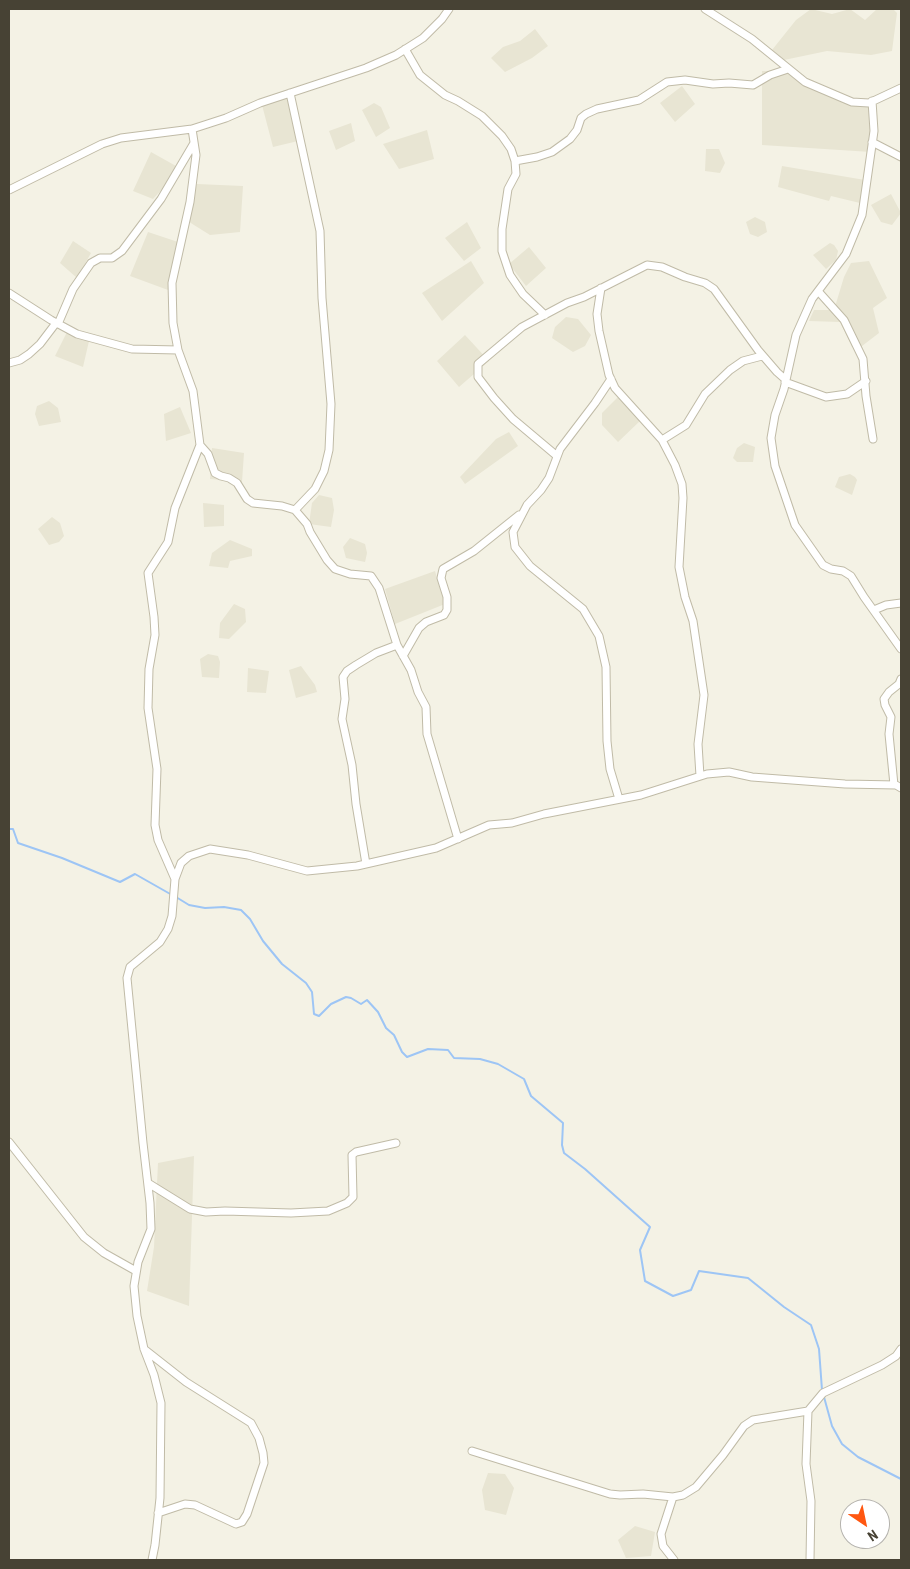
<!DOCTYPE html>
<html>
<head>
<meta charset="utf-8">
<style>
	body { margin:0 }
	#map { position:relative; width:910px; height:1569px; overflow:hidden; background:#f4f2e5; font-family:"Roboto Condensed",sans-serif }
	canvas { display:block }
	.frame { position:absolute; inset:0; border:10px solid #474234; pointer-events:none }
	.north { position:absolute; left:840px; top:1499px; width:50px; height:50px; box-sizing:border-box; background:#fff; border:1px solid #b5b3ae; border-radius:50%; rotate:146deg; font-size:14px; font-weight:700; line-height:20px; text-align:center; color:#474234 }
	.north::after { content:''; display:block; margin:auto; width:18px; height:22px; background:#ff5711; clip-path:polygon(50% 0,100% 100%,50% 72%,0 100%) }
</style>
</head>
<body>
<div id="map">
<canvas width="910" height="1569"></canvas>
<div class="frame"></div>
<div class="north">N</div>
</div>
<script>
const c = document.querySelector('canvas').getContext('2d');
c.lineJoin = 'round';
function fillPath(path, color) { c.fillStyle = color; c.fill(path, 'evenodd'); }
const toPath = rows => new Path2D(rows.map(r => 'M' + r).join(''));
function trace(path, color, width, dash) { c.strokeStyle = color; c.lineWidth = width; c.lineCap = dash ? 'butt' : 'round'; c.setLineDash(dash || []); c.stroke(path); }
const residential = toPath([
	[811,9,832,14,850,9,865,20,877,9,893,9,897,13,892,51,871,55,827,51,784,60,772,50,796,20],
	[535,29,548,46,532,58,505,72,491,58,503,47,520,41],
	[762,71,789,71,871,108,871,152,762,145],
	[682,86,695,104,675,122,660,103],
	[290,94,298,141,273,147,262,105],
	[374,103,381,107,390,128,376,137,362,110],
	[351,123,355,141,336,150,329,131],
	[427,130,434,159,399,169,383,144],
	[706,149,719,149,725,163,720,173,705,171],
	[151,152,176,166,167,184,153,199,133,191],
	[782,166,865,180,860,203,831,196,829,201,778,187],
	[197,184,243,186,240,232,210,235,186,220],
	[891,194,901,213,892,225,881,222,871,205],
	[755,217,765,222,767,232,758,237,750,234,746,222],
	[467,222,481,248,464,261,445,238],
	[148,232,181,243,168,290,130,276],
	[73,241,91,253,77,278,60,263],
	[830,243,834,245,838,251,836,260,826,269,813,255],
	[529,247,546,268,526,286,509,264],
	[471,261,484,283,442,321,422,293],
	[869,261,887,298,873,308,879,333,862,346,852,347,840,322,809,321,814,310,834,310,844,277,851,263],
	[566,317,578,319,591,335,585,346,573,352,552,338,555,327],
	[67,332,89,341,83,367,55,356],
	[465,335,489,361,459,387,437,361],
	[619,396,640,421,618,442,602,425,602,413],
	[49,401,58,408,61,422,39,426,35,414,37,406],
	[180,407,191,433,166,441,164,414],
	[509,432,518,446,465,484,460,477,496,439],
	[744,443,755,447,753,462,737,462,733,458,737,448],
	[212,448,244,453,242,482,210,479],
	[850,474,855,477,857,480,852,495,835,487,839,477],
	[319,495,332,498,334,510,331,527,309,524,312,503],
	[203,503,224,505,224,526,204,527],
	[52,517,60,523,64,536,59,542,49,545,38,529],
	[350,538,365,544,367,553,365,562,346,558,343,547],
	[230,540,252,549,252,556,230,561,228,568,209,566,212,553],
	[435,571,445,604,395,624,385,589],
	[234,604,245,609,246,622,229,639,219,638,220,623],
	[208,654,218,656,220,662,219,678,202,677,200,659],
	[301,666,315,685,317,692,296,698,289,670],
	[248,668,269,671,266,693,247,692],
	[194,1156,189,1306,147,1291,154,1247,158,1163],
	[488,1473,505,1474,514,1488,506,1515,485,1510,482,1490],
	[635,1526,655,1532,651,1556,626,1558,618,1540]
]);
const stream = toPath([
	[9,829,13,829,18,843,62,858,120,882,135,874,172,895],
	[176,897,189,905,205,908,224,907,241,910,250,919,263,941,282,964,306,983,312,992,314,1014,319,1016,331,1004,346,997,351,998,361,1004,367,1000,378,1012,386,1028,394,1035,402,1052,407,1057,428,1049,448,1050,454,1058,480,1059,498,1064,524,1079,531,1096,563,1123,562,1145,564,1153,585,1169,650,1227,640,1250,645,1281,673,1296,691,1290,699,1271,748,1278,784,1307,811,1325,819,1349,822,1390],
	[824,1397,832,1426,842,1444,858,1457,901,1479]
]);
const minor = toPath([
	[705,9,752,39,805,82,852,102,869,103,901,88],
	[405,49,420,75,445,95,458,101,482,116,502,136,511,149,515,161,516,174,508,189,502,229,502,251,510,275,523,294,545,315],
	[290,93,320,231,322,298,331,404,329,450,324,471,315,489,295,510],
	[872,101,874,131,862,215,846,254,812,299,796,335,784,389,775,415,771,438,775,466,795,525,823,565,831,569,843,571,851,576,864,597,901,649],
	[872,142,901,157],
	[515,161,537,157,552,152,570,139,577,130,581,118,586,114,597,109,639,100,667,82,685,80,713,84,729,83,753,85,770,75,788,69],
	[9,190,102,144,121,138,192,129,226,118,260,103,366,68,396,55,423,38,442,19,449,9],
	[601,288,597,314,599,331,609,375,615,388,662,440,675,465,682,484,683,498,679,567,685,597,693,621,704,695,698,744,700,776],
	[818,291,844,320,863,359,866,396,873,439],
	[9,293,51,320,77,334,132,349,178,350],
	[58,324,73,289,91,263,100,258,112,258,122,251,161,199,194,143],
	[9,363,20,360,29,354,40,344,56,323],
	[611,379,595,403,560,449,549,478,541,490,527,505,513,532,515,547,530,566,583,609,599,636,606,667,607,741,610,769,619,799],
	[785,382,826,397,847,394,866,381],
	[662,440,686,425,705,394,730,370,743,361,762,356],
	[200,445,208,454,215,473,221,476,229,478,237,483,247,499,253,503,282,506,295,510,307,524,310,532,327,560,335,569,350,574,371,576,379,588,397,645,411,670,418,692,426,707,427,734,458,839],
	[557,456,513,419,494,398,478,377,478,364,522,327,567,303,584,297,647,265,662,267,685,277,705,283,714,289,758,350,777,372,786,380],
	[874,610,886,605,901,603],
	[403,656,419,628,426,622,444,615,447,610,447,597,441,578,443,569,474,551,519,515],
	[894,785,889,734,891,717,885,705,884,699,889,692,899,684,901,679],
	[366,864,356,804,352,765,342,719,345,699,343,677,347,671,356,665,376,653,397,645],
	[175,879,158,840,155,825,157,769,148,708,149,669,155,635,154,617,148,573,168,542,175,508,200,445,193,391,178,350,173,323,172,283,190,202,196,155,192,129],
	[9,1142,84,1237,104,1253,136,1271],
	[148,1183,190,1209,206,1212,225,1211,291,1213,328,1211,347,1203,353,1197,352,1155,356,1152,396,1143],
	[144,1349,186,1382,251,1423,259,1438,263,1453,264,1463,247,1514,242,1522,236,1524,195,1505,185,1504,158,1513],
	[472,1451,610,1494,620,1495,643,1494,673,1497,683,1495,696,1487,723,1455,744,1426,753,1420,808,1411],
	[673,1497,661,1534,663,1546,674,1560],
	[152,1560,155,1545,160,1498,161,1403,154,1375,144,1349,137,1316,134,1286,138,1262,151,1229,150,1203,143,1143,127,978,130,967,160,942,168,929,172,916,175,879,181,863,189,856,210,849,248,855,307,871,357,866,436,848,489,825,512,823,544,814,641,795,707,774,729,772,752,777,845,784,896,785,901,788],
	[810,1560,811,1501,806,1464,808,1411,823,1393,882,1365,896,1356,901,1349]
]);
fillPath(residential, '#e8e5d3');
trace(stream, '#9dc5f5', 2);
trace(minor, '#c0bba7', 9);
trace(minor, '#fff', 7);
</script>
</body>
</html>
